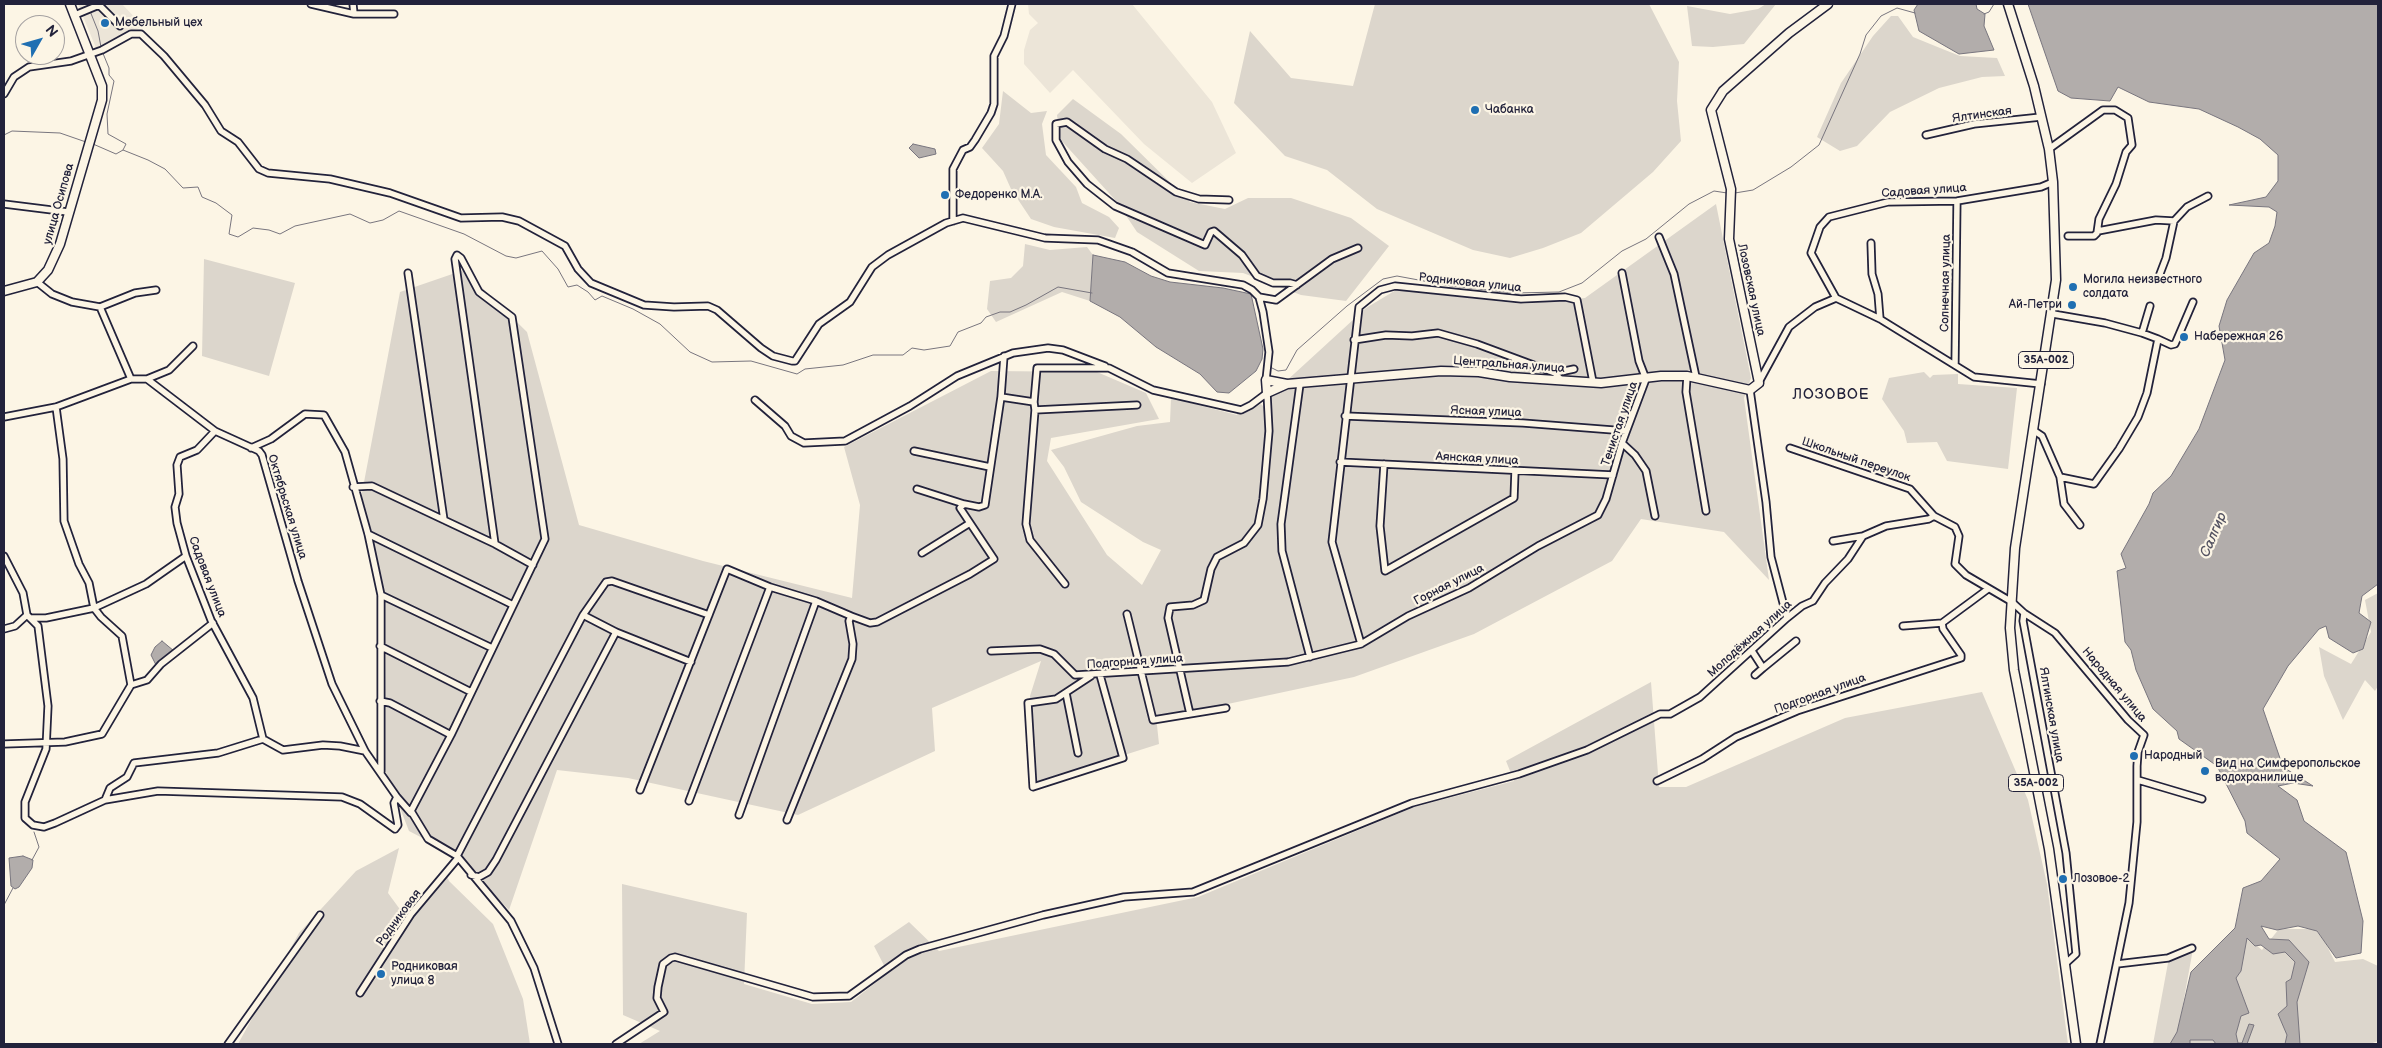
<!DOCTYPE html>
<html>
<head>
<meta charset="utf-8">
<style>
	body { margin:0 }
	#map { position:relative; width:2382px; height:1048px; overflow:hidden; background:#fcf5e5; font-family:"Balsamiq Sans",sans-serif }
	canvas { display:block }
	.frame { position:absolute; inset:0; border:5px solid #22223b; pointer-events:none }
	.north { position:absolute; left:15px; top:15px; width:50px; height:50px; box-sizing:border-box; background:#fcf5e5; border:1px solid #a5a1a1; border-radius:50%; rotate:52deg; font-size:14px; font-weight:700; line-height:20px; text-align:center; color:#22223b }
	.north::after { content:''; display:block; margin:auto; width:18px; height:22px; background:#1f6fb2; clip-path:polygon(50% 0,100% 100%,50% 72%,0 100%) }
</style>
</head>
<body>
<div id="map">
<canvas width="2382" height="1048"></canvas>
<div class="frame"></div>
<div class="north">N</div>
</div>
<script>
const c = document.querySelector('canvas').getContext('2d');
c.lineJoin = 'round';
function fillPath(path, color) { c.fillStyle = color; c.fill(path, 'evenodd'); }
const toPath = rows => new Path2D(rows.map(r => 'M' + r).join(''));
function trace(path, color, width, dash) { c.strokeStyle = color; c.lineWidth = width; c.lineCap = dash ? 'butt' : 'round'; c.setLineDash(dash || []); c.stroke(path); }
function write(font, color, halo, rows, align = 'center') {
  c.font = font + ' "Balsamiq Sans",sans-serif'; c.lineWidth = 4.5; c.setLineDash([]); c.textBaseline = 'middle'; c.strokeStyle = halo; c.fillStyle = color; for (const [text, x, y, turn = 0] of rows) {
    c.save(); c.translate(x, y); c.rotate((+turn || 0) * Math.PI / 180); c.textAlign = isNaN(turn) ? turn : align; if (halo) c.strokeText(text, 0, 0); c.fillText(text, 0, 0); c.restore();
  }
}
const built = toPath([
	[78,4,122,4,143,26,96,48],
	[1028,4,1132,4,1212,102,1236,153,1192,183,1144,144,1073,70,1050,93,1024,64,1024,50,1030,30,1038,23,1029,14]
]);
const green = toPath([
	[1375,4,1649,4,1679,62,1677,101,1681,141,1653,172,1581,233,1543,248,1510,258,1473,250,1377,209,1327,170,1285,156,1234,103,1250,31,1291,78,1353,86],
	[1766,4,1776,4,1744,44,1713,47,1692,46,1687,6,1730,14,1758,9],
	[1891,16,1898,16,1913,37,1940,48,1960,56,1997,58,2005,76,1982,77,1939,88,1890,112,1857,146,1840,151,1817,137,1841,83,1873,36],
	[1003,91,1031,113,1047,111,1042,124,1046,155,1076,187,1082,203,1109,217,1119,228,1115,238,1054,227,1031,219,1011,189,1003,171,982,148,999,124],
	[1073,99,1121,134,1190,202,1225,209,1248,198,1291,198,1351,218,1389,246,1346,301,1301,295,1243,273,1199,271,1137,232,1117,202,1060,139,1057,115],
	[1716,204,1751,378,1744,398,1769,580,1724,532,1641,519,1612,561,1474,634,1354,677,1195,711,1156,716,1159,744,1036,783,1030,696,1041,661,932,708,935,751,798,815,628,778,557,770,509,910,457,856,409,831,384,767,386,656,381,595,361,498,400,292,464,270,527,332,579,525,703,561,852,598,860,505,844,447,991,371,1097,372,1146,393,1159,419,1051,438,1047,461,1107,555,1142,585,1161,550,1143,542,1081,502,1064,467,1051,450,1137,426,1170,422,1171,398,1237,415,1237,412,1246,411,1261,404,1264,407,1266,439,1271,395,1366,308,1396,290,1524,304,1585,298],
	[1025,244,1050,250,1087,247,1093,255,1090,301,1062,292,996,322,987,309,990,281,1011,278,1023,266],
	[204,259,295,283,269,376,202,356],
	[1924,372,1930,378,1933,375,1958,374,1958,384,2017,388,2008,469,1947,461,1937,442,1907,443,1904,431,1882,399,1889,378],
	[2378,593,2378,686,2375,691,2365,680,2343,720,2324,676,2319,647,2351,664,2371,632,2365,600],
	[1651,682,1659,787,1686,787,1845,718,1982,692,2028,800,2047,884,2068,1044,639,1044,660,1031,623,1015,622,884,747,913,744,984,812,1004,851,1002,888,973,874,946,909,922,939,951,1198,897,1414,807,1514,781,1506,761],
	[399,848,388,893,407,919,446,874,449,881,493,924,523,999,530,1044,238,1044,299,933,356,871],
	[2279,929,2315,929,2326,944,2335,962,2363,959,2378,966,2378,1041,2370,1044,2153,1044,2170,952,2193,949,2179,1026,2213,1029,2244,935,2262,950]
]);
const water = toPath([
	[1918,4,1976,4,1977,9,1985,14,1984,26,1994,50,1959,54,1919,31,1914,10,1918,4],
	[2028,4,2378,4,2378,584,2362,596,2359,613,2371,622,2363,649,2353,653,2329,638,2326,626,2319,629,2288,666,2263,709,2283,767,2313,786,2293,783,2278,786,2297,800,2304,821,2346,852,2363,921,2361,953,2336,958,2317,931,2298,926,2277,930,2261,926,2269,939,2289,940,2309,962,2297,1002,2300,1044,2285,1044,2287,1035,2278,1014,2287,1006,2286,982,2291,979,2295,962,2285,952,2273,954,2261,945,2255,946,2247,938,2241,971,2236,978,2249,1013,2241,1016,2236,1034,2238,1043,2242,1043,2249,1024,2254,1025,2247,1044,2216,1044,2213,1040,2190,1040,2190,1044,2170,1044,2177,1032,2191,972,2235,928,2243,888,2261,881,2280,859,2247,833,2245,821,2217,766,2179,739,2177,731,2153,709,2136,670,2131,650,2125,642,2117,571,2126,568,2121,554,2149,504,2153,493,2171,476,2199,429,2225,360,2219,326,2227,300,2254,253,2269,243,2275,226,2277,212,2269,207,2229,205,2266,197,2278,181,2278,155,2260,139,2238,127,2199,109,2149,102,2118,87,2110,101,2071,98,2058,91,2028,4],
	[913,144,935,149,936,154,919,158,909,148,913,144],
	[1093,255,1125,262,1151,276,1170,282,1223,288,1251,294,1263,349,1262,359,1256,371,1229,393,1217,392,1200,374,1156,347,1120,317,1090,301,1093,255],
	[162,641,174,651,156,665,151,655,155,647,162,641],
	[23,856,33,860,32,868,19,887,15,889,11,886,9,858,23,856]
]);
const stream = toPath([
	[90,11,98,31,101,47],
	[1984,14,1989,12,1994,4],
	[102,51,109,68,109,75,114,81,107,114,108,134,126,144,123,150],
	[4,135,12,131,60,133,86,142],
	[93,144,116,154,123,150,148,160,165,169,183,188,198,187,202,197,216,203,232,215,229,234,238,237,253,228,269,230,280,234,295,226,350,214,370,223,383,220,399,211,464,234,506,256,516,258,542,251,558,269,568,287,577,285,588,292,595,300,602,296,633,309,660,324,690,352,712,362,751,361,797,374,805,369,843,365,873,355,903,355,912,348,924,350,950,346,958,332,981,323,986,317,1000,312,1010,312,1026,305,1058,287,1092,293],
	[1735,193,1753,190,1791,167,1819,145,1860,54,1866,35,1881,16,1897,8,1915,13],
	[1270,367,1278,371,1286,370,1297,350,1347,306,1383,279,1397,276,1451,286,1515,293,1559,292,1582,283,1622,251,1646,239,1689,204,1714,191,1727,193],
	[32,860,39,847,34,832],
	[4,905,13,888]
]);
const minor = toPath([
	[311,4,354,14,394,14],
	[353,4,354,14],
	[75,15,99,5,120,26],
	[4,94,14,77,29,67,71,61,102,50,131,34,141,34,164,56,205,105,221,131,238,142,259,169,268,173,330,179,390,193,461,218,502,217,519,221,565,246,578,269,591,283,644,305,674,307,708,306,717,310,761,348,773,356,792,361,795,361,819,324,850,302,872,267,888,255,946,223,963,218,1045,238,1098,240,1132,252,1168,273,1243,285,1252,290,1259,297,1263,312,1269,352,1266,380],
	[1926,135,1974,124,2041,117],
	[2049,149,2103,110,2115,110,2128,118,2132,145,2126,152,2116,184,2099,219,2097,233,2094,236,2068,236],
	[1229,200,1199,199,1176,192,1127,159,1105,149,1067,122,1056,124,1056,140,1068,162,1087,184,1115,206,1205,245,1211,232,1214,231,1242,255,1257,276,1273,283,1290,283,1297,285],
	[4,204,68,212],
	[953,221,953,169,963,150,970,147,975,140,991,113,994,104,994,56,1004,36,1012,4],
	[2098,231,2156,220,2174,221],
	[1659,237,1674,274,1696,377],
	[1871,243,1872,274,1878,294,1880,319],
	[408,273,444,520,495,544,455,259,457,255,461,258,479,292,512,317,545,539,451,735,411,811,428,839,457,856,583,615,606,582,612,581,709,615],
	[2158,279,2166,258,2174,221,2187,207,2208,196],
	[37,282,52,294,72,302,100,307,131,379,147,379,215,431,259,451,262,455,298,581,332,684,365,751,397,797,411,813],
	[1259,297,1276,300,1332,259,1358,248],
	[1836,298,1811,253,1820,227,1829,217,1888,202,1957,201,2041,187,2053,182],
	[100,307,135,293,156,290],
	[2053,314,2105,323,2142,333,2158,339],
	[2142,333,2150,306],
	[1354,340,1386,335,1412,336,1438,333,1477,344,1555,373,1561,380],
	[1955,365,1957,201],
	[1555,373,1574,369],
	[1687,376,1686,392,1706,511],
	[147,379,169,370,193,346],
	[1759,382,1789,327,1815,307,1836,298,1880,319,1974,377,2041,384],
	[1300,384,1281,524,1282,551,1310,657],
	[1750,390,1766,502,1771,557,1787,618],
	[1001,397,1004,356],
	[755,400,785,426,791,436,804,443,845,441,910,406,957,376,1013,353,1048,348,1063,350,1105,366],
	[1034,402,1035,410,1026,524,1030,540,1065,584],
	[56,407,63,459,64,521,79,564,89,583,94,608,101,617,122,636,131,685],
	[1035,410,1137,405],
	[1345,416,1523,423,1626,431],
	[4,417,56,407,131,379],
	[2033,430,2042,436,2060,477,2094,484,2119,449,2138,417,2147,393,2158,339,2171,345,2175,344,2193,302],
	[215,431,197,450,180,457,177,465,179,494,175,507,177,523,186,556,211,620,253,698,263,739],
	[1622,443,1635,455,1646,471,1655,516],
	[251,448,271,439,305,414,324,415,345,452,368,534,381,595,381,772],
	[1790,448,1910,489,1934,516,1955,527,1959,536,1955,564,1966,575,2012,602,2024,613,2055,633,2128,720,2144,735,2138,752,2137,766,2137,822,2129,903,2100,1044],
	[914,451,990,467],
	[1340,462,1613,475],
	[1384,464,1380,526,1385,571,1514,498,1515,471],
	[2060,477,2064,504,2080,525],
	[353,487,372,486,444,520],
	[917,489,964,504],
	[368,534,513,605],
	[1833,541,1863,536],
	[495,544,533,565],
	[922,553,970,523],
	[4,556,23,593,27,615,38,626,48,706,46,749,25,802,25,818,33,825,44,827,55,823,105,800,110,788,127,777,134,763,218,753,263,739],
	[381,595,492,648],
	[2024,613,2023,621,2066,853,2076,954,2065,964],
	[1127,614,1153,720,1226,708],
	[583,615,616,632,691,662],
	[851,616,870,623,877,622,970,574,994,559,960,508,964,504,979,507,985,505,1001,397,1034,402,1037,368,1109,368,1153,390,1241,410,1251,405,1267,393],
	[32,618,46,618,94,608,146,584,186,556],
	[1903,626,1942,623,1988,589],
	[4,629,15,626,27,615],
	[1361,644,1332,542,1359,307,1380,290,1395,286,1521,299,1565,297,1577,300,1593,382],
	[380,646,471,692],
	[991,651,1040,649,1054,654,1075,675,1288,662,1361,644,1408,616,1469,588,1538,546,1598,515,1606,499,1622,443,1646,379,1639,361,1622,273],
	[1752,651,1763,668,1755,675],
	[1763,668,1796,641],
	[1091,676,1056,699,1028,703,1033,787,1123,758,1100,675],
	[1066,693,1078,753],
	[380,701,390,703,451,735],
	[1190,714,1168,618,1170,607,1193,605,1204,600,1211,569,1217,557,1244,543,1258,525,1263,499,1269,431,1267,393],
	[263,739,283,750,323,745,340,746,365,751],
	[4,744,65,742,102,734,131,685,147,680,161,664,213,623],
	[2138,780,2202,799],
	[1657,781,1702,759,1736,737,1797,711,1961,658,1961,655,1943,629,1942,623],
	[640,790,727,569,770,587,816,601,851,616,849,621,853,644,852,659,787,820],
	[105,800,158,791,342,797,360,804,395,829,398,825,394,803,397,797],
	[689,801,770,587],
	[739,815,816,601],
	[457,856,511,921,534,968,558,1044],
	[471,875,479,877,488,872,496,860,616,632],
	[2117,964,2168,958,2192,948],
	[360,993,411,914,458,858],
	[228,1044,320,915],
	[616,1044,664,1012,657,998,658,987,663,964,671,958,675,957,813,997,849,996,906,955,920,949,1043,915,1124,897,1193,892,1412,803,1519,774,1587,750,1660,714,1670,714,1700,697,1787,618,1802,606,1813,601,1825,583,1848,559,1863,536,1886,526,1929,519,1934,516]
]);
const major = toPath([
	[2008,4,2034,86,2049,149,2053,182,2056,280,2015,548,2010,628,2014,670,2049,849,2076,1044],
	[4,291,37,282,48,270,60,244,102,100,102,86,70,4],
	[1287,384,1266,380,1267,393,1287,384,1441,371,1479,372,1510,377,1601,383,1661,376,1687,376,1750,390,1759,383,1729,239,1731,189,1711,110,1723,91,1789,33,1828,4]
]);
const markers = [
	[105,23,5,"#1f6fb2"],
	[1475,110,5,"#1f6fb2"],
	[945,195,5,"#1f6fb2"],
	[2073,287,5,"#1f6fb2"],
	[2072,305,5,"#1f6fb2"],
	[2184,337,5,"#1f6fb2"],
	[2134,756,5,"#1f6fb2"],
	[2205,771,5,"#1f6fb2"],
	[2063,879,5,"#1f6fb2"],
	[381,974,5,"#1f6fb2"]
];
const shields = [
	[2046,360,55],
	[2036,783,55]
];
const shieldNames = [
	["35А-002",2046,360],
	["35А-002",2036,783]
];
const poiNames = [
	["Мебельный цех",115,23],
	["Чабанка",1485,110],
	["Федоренко М.А.",955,195],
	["Могила неизвестного",2083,280],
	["солдата",2083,294],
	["Ай-Петри",2062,305,"right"],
	["Набережная 26",2194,337],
	["Народный",2144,756],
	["Вид на Симферопольское",2215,764],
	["водохранилище",2215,778],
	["Лозовое-2",2073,879],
	["Родниковая",391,967],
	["улица 8",391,981]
];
const streetNames = [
	["Ялтинская",1982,115,-8],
	["Садовая улица",1924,191,-4],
	["улица Осипова",59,204,-74],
	["Родниковая улица",1470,283,6],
	["Солнечная улица",1946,283,-89],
	["Лозовская улица",1751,290,78],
	["Центральная улица",1509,365,4],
	["Ясная улица",1486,412,2],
	["Тенистая улица",1620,424,-71],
	["Аянская улица",1477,459,3],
	["Школьный переулок",1856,460,19],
	["Октябрьская улица",287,507,73],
	["Садовая улица",207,577,69],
	["Горная улица",1449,585,-27],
	["Молодёжная улица",1750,639,-42],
	["Подгорная улица",1135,662,-4],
	["Народная улица",2114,685,50],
	["Подгорная улица",1820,694,-20],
	["Ялтинская улица",2051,715,80],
	["Родниковая",399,918,-54]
];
const waterNames = [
	["Салгир",2214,535,-67]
];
const quarterNames = [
	["ЛОЗОВОЕ",1831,395]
];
fillPath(built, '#ece5d8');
fillPath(green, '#dcd6cc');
fillPath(water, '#b2adab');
trace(water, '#78757e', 1);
trace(stream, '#78757e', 1);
trace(minor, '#22223b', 9);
trace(major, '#22223b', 11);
trace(minor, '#fcf5e5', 5.5);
trace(major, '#fcf5e5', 8);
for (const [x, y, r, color] of markers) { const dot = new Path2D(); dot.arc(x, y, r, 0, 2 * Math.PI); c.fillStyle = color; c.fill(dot); trace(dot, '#fcf5e5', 2); }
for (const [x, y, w] of shields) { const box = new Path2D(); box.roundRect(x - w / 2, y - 8.5, w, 17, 4); c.fillStyle = '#fcf5e5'; c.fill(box); trace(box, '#22223b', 1); }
write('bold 11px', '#22223b', null, shieldNames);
write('12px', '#22223b', '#fcf5e5', poiNames, 'left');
write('12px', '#22223b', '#fcf5e5', streetNames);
write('italic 14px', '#545362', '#fcf5e5', waterNames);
c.letterSpacing = '1px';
write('15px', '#22223b', '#fcf5e5', quarterNames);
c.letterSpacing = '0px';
</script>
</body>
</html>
